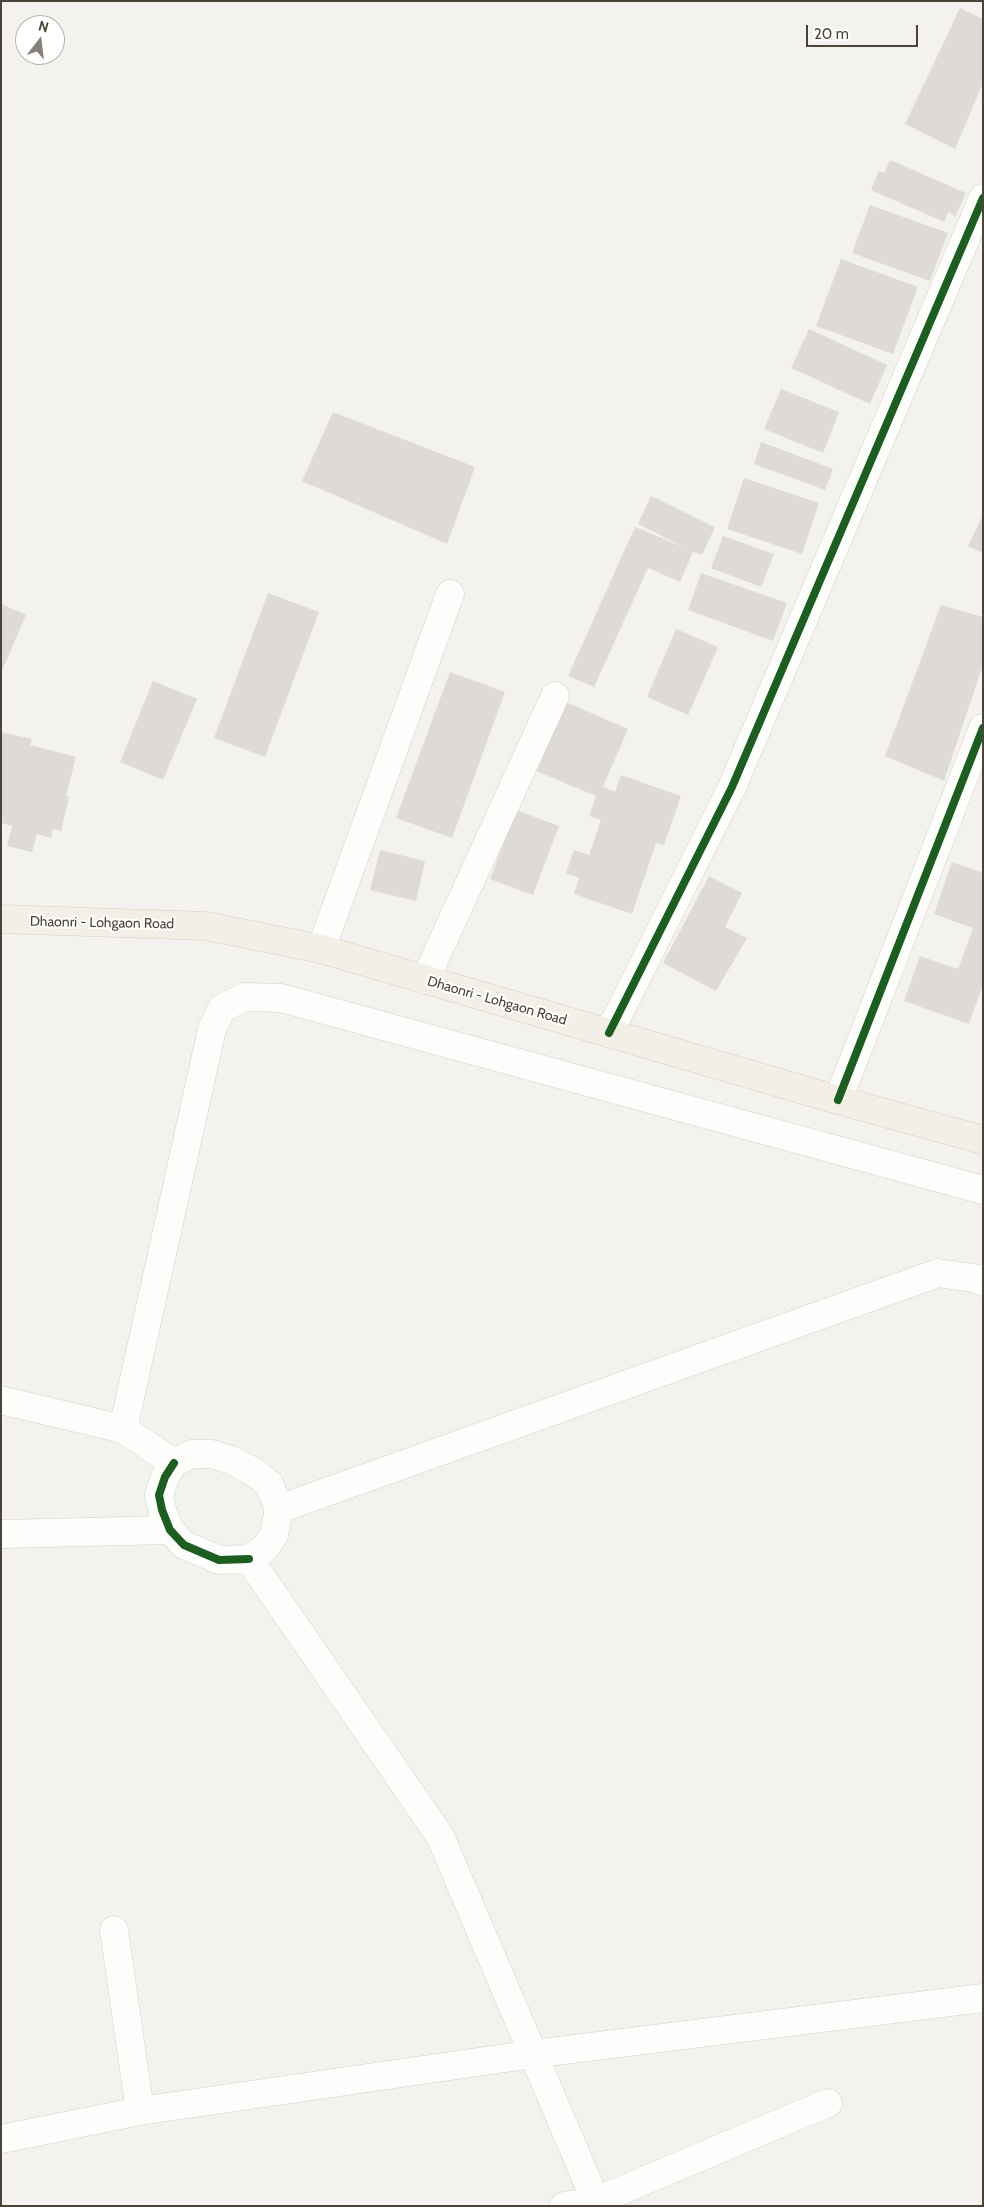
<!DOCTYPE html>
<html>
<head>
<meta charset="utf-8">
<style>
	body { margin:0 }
	#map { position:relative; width:984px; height:2207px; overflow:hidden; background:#f4f2ee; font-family:Cabin,sans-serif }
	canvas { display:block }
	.frame { position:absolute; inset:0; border:2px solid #4b4439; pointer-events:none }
	.north { position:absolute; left:15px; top:15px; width:50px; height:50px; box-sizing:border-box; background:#fff; border:1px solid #b7b4b0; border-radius:50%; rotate:15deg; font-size:14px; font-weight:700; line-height:20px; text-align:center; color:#4b4439 }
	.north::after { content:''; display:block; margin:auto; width:18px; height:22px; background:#868178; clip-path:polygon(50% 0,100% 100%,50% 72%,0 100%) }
	.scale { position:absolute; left:806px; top:25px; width:112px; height:22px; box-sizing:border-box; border:2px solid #4b4439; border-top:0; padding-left:6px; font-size:15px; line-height:18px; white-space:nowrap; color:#4b4439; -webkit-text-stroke:4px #fff; paint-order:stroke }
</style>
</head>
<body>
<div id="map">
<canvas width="984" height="2207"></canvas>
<div class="frame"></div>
<div class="north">N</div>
<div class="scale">20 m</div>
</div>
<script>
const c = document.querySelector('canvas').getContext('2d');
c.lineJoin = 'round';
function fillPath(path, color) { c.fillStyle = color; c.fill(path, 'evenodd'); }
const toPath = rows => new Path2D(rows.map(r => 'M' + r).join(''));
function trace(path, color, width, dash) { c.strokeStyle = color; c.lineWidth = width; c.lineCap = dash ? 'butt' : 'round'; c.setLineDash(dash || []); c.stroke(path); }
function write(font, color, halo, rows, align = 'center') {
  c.font = font + ' Cabin,sans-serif'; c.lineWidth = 4; c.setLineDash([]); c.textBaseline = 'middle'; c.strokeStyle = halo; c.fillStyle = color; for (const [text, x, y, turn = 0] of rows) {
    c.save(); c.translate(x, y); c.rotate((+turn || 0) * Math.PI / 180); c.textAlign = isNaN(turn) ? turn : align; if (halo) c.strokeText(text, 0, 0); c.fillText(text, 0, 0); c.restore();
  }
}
const building = toPath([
	[960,8,983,19,983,83,955,149,905,124],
	[890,160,966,193,955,217,949,211,944,222,871,190,879,171,884,173],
	[870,205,948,233,930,281,852,253],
	[841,259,918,287,893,354,816,326],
	[809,329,887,365,870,404,791,368],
	[781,389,839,412,823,453,764,429],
	[333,412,475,467,447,544,302,481],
	[761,442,833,469,825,490,754,464],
	[744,478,819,503,802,554,727,529],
	[651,496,715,527,702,555,693,552,680,582,648,568,594,687,568,676,635,527,686,548,638,524],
	[983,515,983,553,968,546],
	[723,536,774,554,761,587,711,568],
	[701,573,787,603,773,641,688,610],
	[268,593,319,612,265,757,214,738],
	[1,604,26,615,1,673],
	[941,605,983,617,983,665,944,781,885,756],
	[676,629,718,647,688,715,647,697],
	[450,672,505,692,452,838,396,818],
	[153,681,197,699,163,780,120,762],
	[566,702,628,729,603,787,615,792,621,775,681,796,664,845,656,843,632,914,574,894,579,878,566,873,574,850,589,855,601,820,589,816,596,796,536,771],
	[1,732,32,739,30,745,76,757,66,796,69,797,61,831,53,829,51,838,37,834,32,852,7,846,12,826,1,823],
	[516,810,559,826,533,895,490,879],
	[380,850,425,861,416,901,370,890],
	[952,862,983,873,983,985,969,1024,904,1001,920,956,958,969,973,928,934,914],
	[709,876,742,893,725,927,747,938,716,991,663,963]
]);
const minor = toPath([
	[321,949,450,594],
	[425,980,555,696],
	[609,1033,732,787,983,198],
	[838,1100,983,728],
	[1,1400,123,1429,174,1463,191,1454,212,1454,231,1460,254,1472,269,1484,279,1509],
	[123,1429,212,1029,222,1008,245,997,281,998,983,1190],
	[174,1463,165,1477,159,1495,162,1510,170,1530,184,1545,219,1560,249,1559,264,1549,274,1535,279,1509,938,1273,980,1279,983,1282],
	[1,1534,170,1530],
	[249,1559,440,1836,598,2206],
	[114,1930,140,2111],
	[1,2139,140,2111,533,2054,983,1998],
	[564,2206,596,2201,828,2103]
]);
const major = toPath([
	[1,919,206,926,321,949,838,1100,983,1140]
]);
const cycleway = toPath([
	[609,1033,732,787,983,198],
	[838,1100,983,728],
	[174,1463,165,1477,159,1495,162,1510,170,1530,184,1545,219,1560,249,1559]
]);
const streetNames = [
	["Dhaonri - Lohgaon Road",102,923,1],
	["Dhaonri - Lohgaon Road",497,1001,16]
];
fillPath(building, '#dedbd6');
trace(minor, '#d2d0cb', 29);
trace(major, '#d6cebb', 29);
trace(minor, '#fdfdfc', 28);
trace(major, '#f2efe6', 28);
trace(cycleway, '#1b5e20', 8);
write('14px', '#4b4439', '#fff', streetNames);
</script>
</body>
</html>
